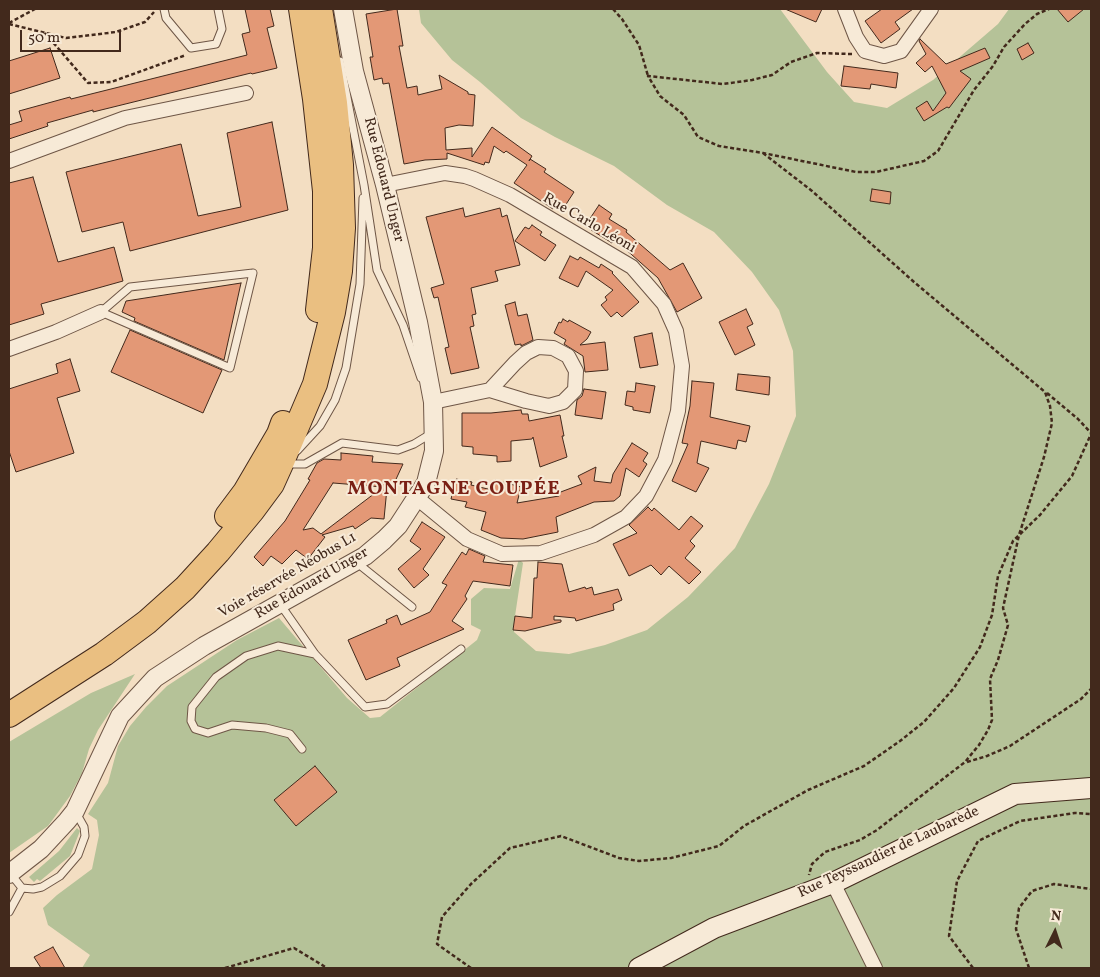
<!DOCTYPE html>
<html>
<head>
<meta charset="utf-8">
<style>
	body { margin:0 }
	#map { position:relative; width:1100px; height:977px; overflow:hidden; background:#f3dec2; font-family:Vollkorn,serif }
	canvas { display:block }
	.frame { position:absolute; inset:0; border:10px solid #42291c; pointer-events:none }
	.north { position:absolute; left:1030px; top:907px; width:50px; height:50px; -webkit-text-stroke:4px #f7ead7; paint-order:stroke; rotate:4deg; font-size:14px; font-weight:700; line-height:20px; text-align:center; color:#42291c }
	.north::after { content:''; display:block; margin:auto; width:18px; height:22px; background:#42291c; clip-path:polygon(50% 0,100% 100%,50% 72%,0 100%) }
	.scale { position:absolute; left:20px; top:30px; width:101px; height:22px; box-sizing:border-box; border:2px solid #42291c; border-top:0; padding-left:6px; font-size:15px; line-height:18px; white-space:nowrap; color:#42291c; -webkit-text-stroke:4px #f7ead7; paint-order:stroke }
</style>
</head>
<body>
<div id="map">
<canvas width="1100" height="977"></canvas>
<div class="frame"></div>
<div class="north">N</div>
<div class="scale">50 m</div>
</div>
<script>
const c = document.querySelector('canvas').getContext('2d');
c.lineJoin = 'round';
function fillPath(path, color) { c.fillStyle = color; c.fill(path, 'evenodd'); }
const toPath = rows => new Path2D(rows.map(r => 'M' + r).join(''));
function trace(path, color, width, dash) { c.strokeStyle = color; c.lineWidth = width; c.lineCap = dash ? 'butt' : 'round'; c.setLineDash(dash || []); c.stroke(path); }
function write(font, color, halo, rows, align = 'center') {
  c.font = font + ' Vollkorn,serif'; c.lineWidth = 4; c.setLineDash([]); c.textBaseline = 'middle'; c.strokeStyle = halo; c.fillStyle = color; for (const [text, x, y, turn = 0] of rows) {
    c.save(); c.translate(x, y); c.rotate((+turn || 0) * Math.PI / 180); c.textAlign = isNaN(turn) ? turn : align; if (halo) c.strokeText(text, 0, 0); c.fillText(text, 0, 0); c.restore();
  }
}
const green = toPath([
	[419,9,780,9,827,72,854,102,887,108,933,80,998,24,1009,9,1091,9,1091,781,1019,786,1001,809,1028,801,1091,796,1091,968,82,968,90,955,48,925,43,908,57,895,92,869,99,835,97,820,88,814,108,783,118,746,130,726,146,707,167,686,237,640,279,618,347,698,370,718,380,717,477,640,481,630,471,625,471,599,484,588,510,589,519,559,523,563,515,616,514,632,536,651,569,654,605,645,647,630,688,597,735,548,769,484,796,416,793,351,779,310,752,272,714,232,667,205,614,166,555,137,521,118,480,82,452,60,421,23],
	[135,674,98,730,89,749,82,773,70,796,48,826,9,853,9,742,91,693],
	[77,828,80,831,70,856,40,881,37,879,34,882,29,877,59,851]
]);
const building = toPath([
	[245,9,270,9,274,26,267,28,277,68,252,74,251,73,93,112,93,110,47,123,48,126,9,139,9,125,22,121,19,111,70,97,71,99,247,55,242,34,250,32,245,9],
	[397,9,403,46,399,46,407,88,417,86,418,95,442,89,439,75,468,92,468,94,475,95,473,126,459,125,445,128,446,150,472,148,472,157,492,127,532,156,529,161,530,159,546,169,544,172,574,192,563,209,556,204,553,209,514,183,527,165,506,151,504,153,494,146,489,163,485,162,484,165,447,153,447,159,425,160,404,164,389,83,383,84,382,78,374,80,370,57,373,57,366,14,397,9],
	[785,9,822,9,816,22,785,9],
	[882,9,913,9,895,22,900,29,881,43,865,21,882,9],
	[1057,9,1084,9,1068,22,1057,9],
	[920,39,946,64,985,48,990,58,960,71,971,79,949,108,947,107,924,121,916,108,927,101,933,111,946,93,932,66,925,72,916,63,926,54,919,41,920,39],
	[1028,43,1034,53,1022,60,1017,49,1028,43],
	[50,48,60,78,9,94,9,61,50,48],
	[844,66,898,73,896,88,871,84,870,89,841,86,844,66],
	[272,122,288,210,130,251,123,222,82,232,66,172,181,144,198,216,241,207,227,133,272,122],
	[33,177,58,262,114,247,123,281,41,304,44,314,9,325,9,183,33,177],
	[872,189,891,192,890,204,870,201,872,189],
	[599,205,612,214,609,219,627,230,626,232,670,270,683,263,702,298,677,312,658,278,614,239,612,243,585,226,599,205],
	[463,208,465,217,500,208,502,217,507,215,520,265,495,271,498,281,471,288,476,314,472,315,474,326,470,327,479,368,451,374,445,348,449,347,438,297,434,298,431,288,444,284,426,217,463,208],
	[532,225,542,232,540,235,556,245,545,261,515,241,525,227,529,229,532,225],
	[570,256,578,260,580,257,599,268,601,264,613,272,612,273,639,302,622,317,617,312,611,317,601,305,607,300,605,297,613,290,586,271,578,287,559,278,570,256],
	[241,283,224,360,134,321,135,318,122,312,126,301,241,283],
	[515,302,518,316,527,314,533,340,521,346,521,344,515,345,505,305,515,302],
	[746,309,753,324,747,327,755,345,735,355,719,322,746,309],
	[563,319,568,322,569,320,591,332,587,339,580,345,605,342,608,370,585,372,583,356,564,344,566,340,554,333,559,322,561,323,563,319],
	[130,330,222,370,203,413,111,372,130,330],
	[652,333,658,365,640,368,634,337,652,333],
	[70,359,80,391,57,398,74,453,16,472,9,451,9,389,58,373,56,364,70,359],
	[738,374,770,377,769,395,736,390,738,374],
	[692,381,714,383,710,417,750,426,746,442,738,440,736,449,701,441,697,463,709,468,696,492,672,481,688,444,682,443,690,406,692,381],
	[636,383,655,386,650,413,633,410,633,407,625,405,627,391,635,392,636,383],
	[584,389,606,392,602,419,575,415,577,400,582,396,584,389],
	[521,410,522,414,528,414,529,421,560,415,564,436,562,436,567,457,540,467,533,437,532,439,511,441,511,461,497,462,497,456,473,454,473,447,462,446,462,413,491,413,521,410],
	[632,443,648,453,643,461,647,464,639,477,626,468,620,496,614,501,594,502,556,517,558,532,523,539,501,538,481,530,486,512,465,507,467,502,451,499,456,479,472,482,471,485,492,490,495,480,521,487,517,503,559,496,558,493,582,484,578,476,596,467,594,481,611,483,613,474,632,443],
	[341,453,373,456,372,462,403,464,392,488,387,488,384,519,371,518,355,529,353,526,322,535,325,537,308,559,296,550,282,564,271,556,263,566,254,557,285,521,310,480,308,479,317,463,324,459,341,460,341,453],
	[333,483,383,487,321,534,313,528,303,530,333,483],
	[648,507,652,511,654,508,679,530,691,516,703,526,690,541,695,546,685,558,701,572,689,584,669,566,661,575,651,565,629,576,613,544,637,533,629,525,648,507],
	[422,522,445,537,423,569,429,575,414,588,398,569,421,549,410,541,422,522],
	[469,549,485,556,483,562,513,565,510,586,473,581,465,596,467,599,452,621,464,629,397,658,400,666,366,680,348,640,387,623,386,620,397,615,401,625,430,612,447,585,442,583,462,552,466,555,469,549],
	[538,562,562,564,569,592,585,587,586,589,592,587,594,595,618,589,622,600,613,604,614,610,576,621,575,618,554,616,554,620,561,620,561,622,525,631,513,630,515,616,532,618,534,578,537,578,538,562],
	[315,766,337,792,296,826,274,800,315,766],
	[53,947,65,968,41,968,34,957,53,947]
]);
const path = toPath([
	[613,9,622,19,639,45,648,76],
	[9,23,35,9],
	[9,24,66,38,116,32,145,22,154,12],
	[45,33,88,83,111,82,186,55],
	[852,54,817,53,791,62,772,75,752,80,723,84,648,76,660,96,684,115,698,137,719,146,763,153,856,172,876,172,924,161,938,151,974,90,993,66,1004,47,1025,24,1037,14,1049,9],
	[763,153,812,191,914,282,1045,392,1050,406,1052,423,1044,457,1019,535,1003,608,1008,625,998,660,990,679,992,720,988,730,979,745,965,762,877,830,860,840,825,852,812,864,809,875],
	[1047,393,1078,419,1091,433],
	[967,762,987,756,1010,746,1081,699,1091,689],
	[225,968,294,948,327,968],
	[471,968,437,944,442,917,471,884,510,848,561,836,619,858,639,861,671,858,719,846,744,826,808,790,864,766,900,741,924,722,954,688,980,647,992,615,998,576,1013,541,1040,515,1072,476,1091,434],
	[973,968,949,936,957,881,978,841,1020,821,1075,813,1091,814],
	[1029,968,1016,929,1019,908,1032,891,1054,884,1091,889]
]);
const service = toPath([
	[164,9,166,18,191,48,216,44,222,29,218,9],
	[340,61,364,185,377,270,403,325,421,378],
	[253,273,230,368,101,312,130,287,253,273],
	[297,451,320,426,335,400,346,368,360,284,363,198],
	[286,464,305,464,342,443,398,450,414,444,432,433],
	[356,562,412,607],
	[280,604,315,654,365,707,387,704,461,649],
	[302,749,290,734,266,728,232,725,208,733,195,729,191,721,192,707,216,677,246,656,278,646,315,654],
	[22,888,33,889,42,887,60,876,78,855,85,836,84,827,75,811],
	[9,912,22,888,10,873]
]);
const minor = toPath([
	[845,9,856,37,865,51,884,56,901,51,931,9],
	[9,161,125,118,246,93],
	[385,185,445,173,465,176,474,179,510,195,632,267,664,304,676,331,682,366,678,411,665,460,646,496,626,517,594,535,541,553,502,554,467,539,417,498],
	[9,349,56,332,101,312],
	[433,402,490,390,526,401,549,406,563,402,575,390,576,371,568,356,553,348,538,347,526,353,515,363,490,390],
	[833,883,875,968]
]);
const tertiary = toPath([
	[9,874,41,849,67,821,75,811,120,716,155,678,204,646,365,556,384,540,398,526,426,483,434,451,433,402,418,322,385,185,354,71,343,9]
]);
const secondary = toPath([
	[639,968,714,928,833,883,1015,794,1091,788]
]);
const trunk = toPath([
	[301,9,315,99,325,191,325,248,318,310],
	[227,516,245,492,279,434,283,423],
	[9,715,104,654,147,622,185,588,218,552,252,511,272,484,281,464,315,384,333,312,340,271,343,228,341,165,335,103,320,9]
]);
const streetNames = [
	["Rue Edouard Unger",383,180,76],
	["Rue Carlo Léoni",589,224,30],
	["Voie réservée Néobus L1",288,576,-30],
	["Rue Edouard Unger",312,584,-30],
	["Rue Teyssandier de Laubarède",889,853,-25]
];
const districtNames = [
	["MONTAGNE COUPÉE",454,490]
];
fillPath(green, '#b5c298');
fillPath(building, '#e39876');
trace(building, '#42291c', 1);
trace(service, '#6e5646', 9);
trace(minor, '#6e5646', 16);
trace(tertiary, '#6e5646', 20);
trace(secondary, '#42291c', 22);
trace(trunk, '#42291c', 26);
trace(path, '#42291c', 2.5, [4, 2.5]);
trace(service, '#f7ead7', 7);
trace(minor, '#f7ead7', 14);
trace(tertiary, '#f7ead7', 18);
trace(secondary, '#f7ead7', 20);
trace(trunk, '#eabf81', 24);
write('15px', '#42291c', '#f7ead7', streetNames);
c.letterSpacing = '1px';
write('bold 20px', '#7a1f14', '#f7ead7', districtNames);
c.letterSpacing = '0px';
</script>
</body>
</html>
